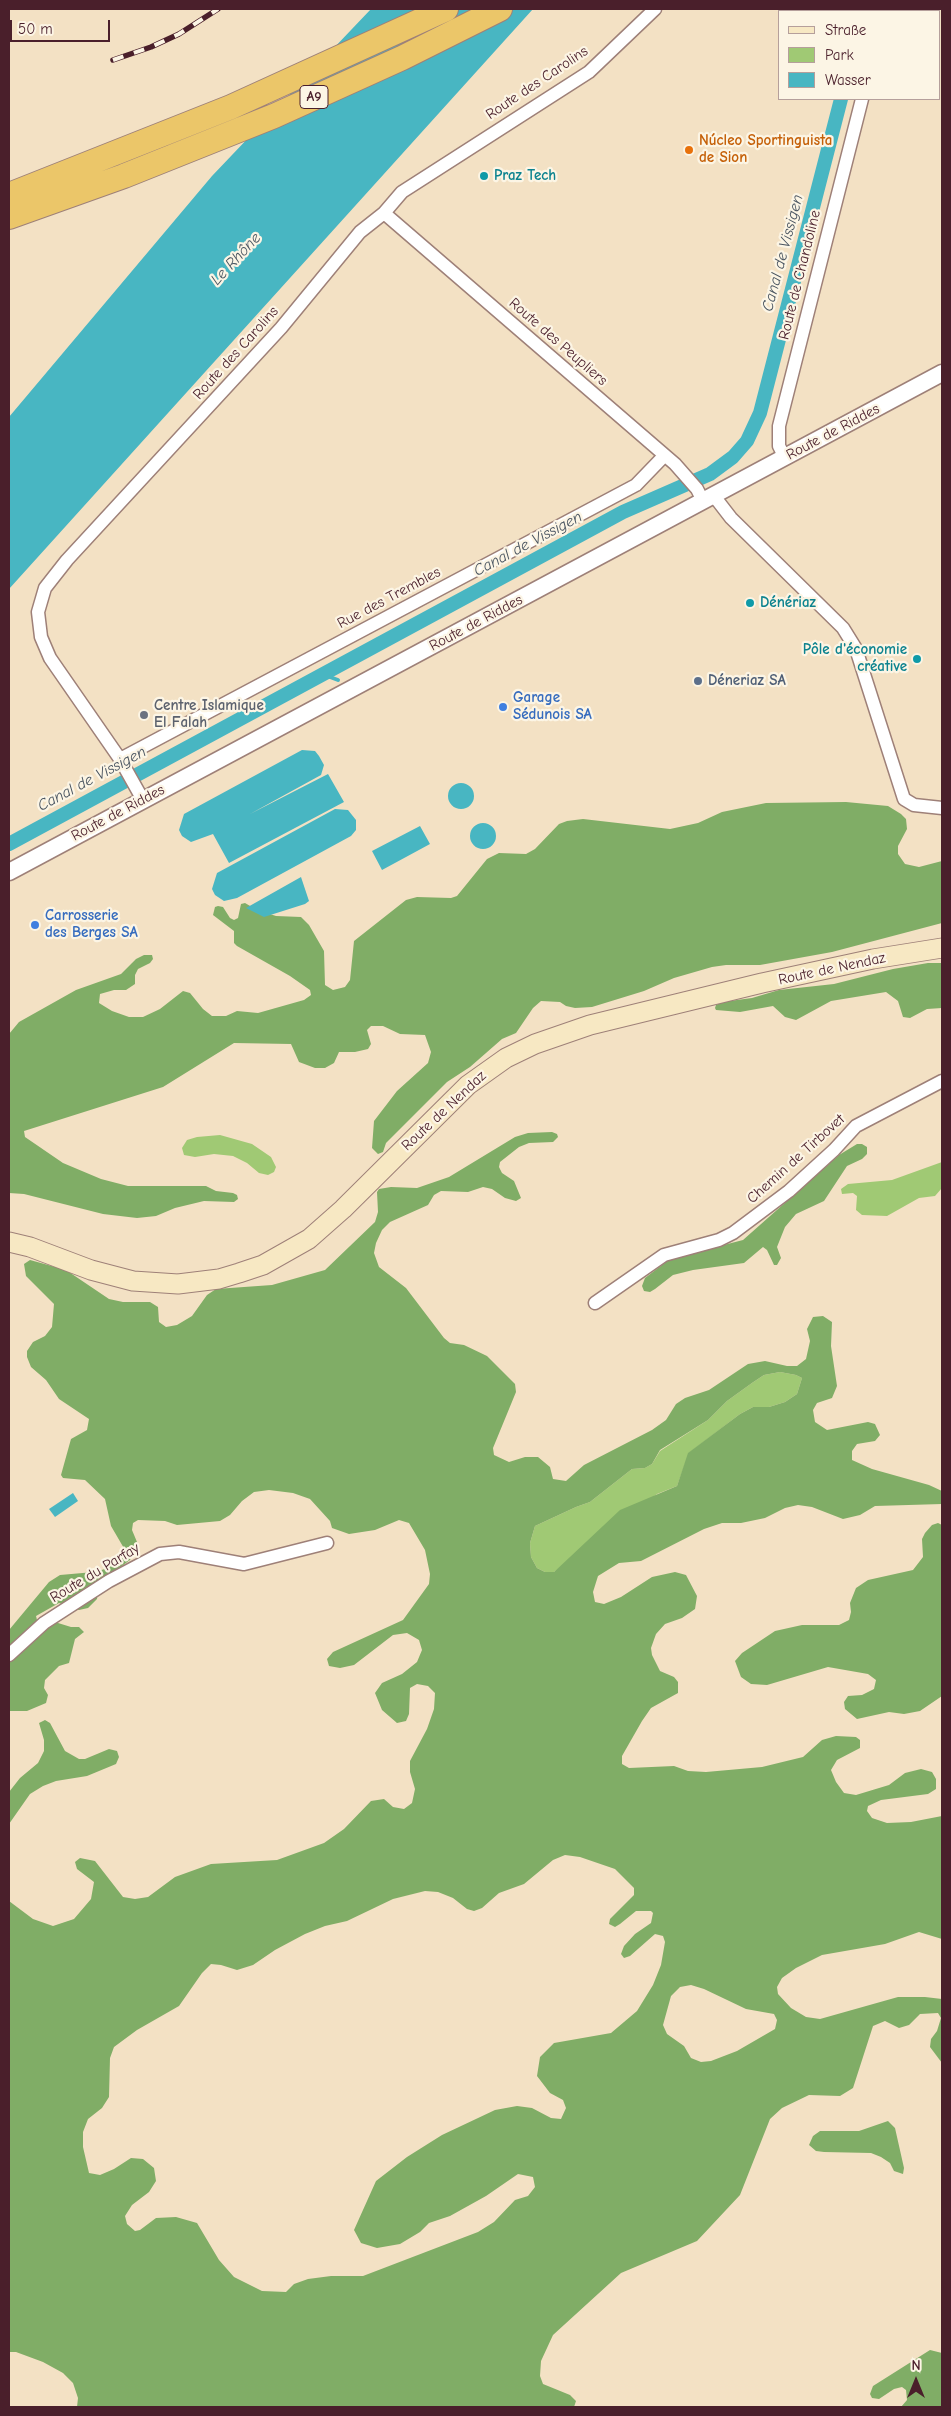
<!DOCTYPE html>
<html>
<head>
<meta charset="utf-8">
<style>
	body { margin:0 }
	#map { position:relative; width:951px; height:2416px; overflow:hidden; background:#f3e1c4; font-family:"Comic Neue",sans-serif }
	canvas { display:block }
	.frame { position:absolute; inset:0; border:10px solid #4a1f2b; pointer-events:none }
	.legend { position:absolute; left:778px; top:10px; width:162px; height:90px; box-sizing:border-box; background:#fcf5e5; border:1px solid #b59f9b; margin:0; padding:6px 9px; list-style:none; font-size:15px; color:#4a1f2b }
	.legend li { display:flex; align-items:center; gap:10px; height:25px }
	.legend b { width:25px; border:1px solid #b59f9b }
	.north { position:absolute; left:891px; top:2356px; width:50px; height:50px; -webkit-text-stroke:4px #fcf5e5; paint-order:stroke; rotate:0deg; font-size:14px; font-weight:700; line-height:20px; text-align:center; color:#4a1f2b }
	.north::after { content:''; display:block; margin:auto; width:18px; height:22px; background:#4a1f2b; clip-path:polygon(50% 0,100% 100%,50% 72%,0 100%) }
	.scale { position:absolute; left:10px; top:20px; width:100px; height:22px; box-sizing:border-box; border:2px solid #4a1f2b; border-top:0; padding-left:6px; font-size:15px; line-height:18px; white-space:nowrap; color:#4a1f2b; -webkit-text-stroke:4px #fcf5e5; paint-order:stroke }
</style>
</head>
<body>
<div id="map">
<canvas width="951" height="2416"></canvas>
<div class="frame"></div>
<ul class="legend">
<li><b style="height:6px;background:#f7e8c3"></b>Straße</li>
<li><b style="height:14px;background:#a0c974"></b>Park</li>
<li><b style="height:14px;background:#48b6c2"></b>Wasser</li>
</ul>
<div class="north">N</div>
<div class="scale">50 m</div>
</div>
<script>
const c = document.querySelector('canvas').getContext('2d');
c.lineJoin = 'round';
function fillPath(path, color) { c.fillStyle = color; c.fill(path, 'evenodd'); }
const toPath = rows => new Path2D(rows.map(r => 'M' + r).join(''));
function trace(path, color, width, dash) { c.strokeStyle = color; c.lineWidth = width; c.lineCap = dash ? 'butt' : 'round'; c.setLineDash(dash || []); c.stroke(path); }
function write(font, color, halo, rows, align = 'center') {
  c.font = font + ' "Comic Neue",sans-serif'; c.lineWidth = 4.5; c.setLineDash([]); c.textBaseline = 'middle'; c.strokeStyle = halo; c.fillStyle = color; for (const [text, x, y, turn = 0] of rows) {
    c.save(); c.translate(x, y); c.rotate((+turn || 0) * Math.PI / 180); c.textAlign = isNaN(turn) ? turn : align; if (halo) c.strokeText(text, 0, 0); c.fillText(text, 0, 0); c.restore();
  }
}
const green = toPath([
	[220,1135,252,1144,271,1157,276,1167,274,1172,268,1175,259,1173,247,1163,233,1156,214,1154,195,1157,184,1155,182,1148,187,1140,197,1137],
	[942,1162,942,1188,935,1196,919,1198,887,1216,862,1215,856,1210,857,1196,853,1193,842,1194,841,1189,848,1184,892,1180],
	[780,1372,796,1375,802,1378,797,1394,785,1402,769,1407,753,1407,740,1414,689,1453,677,1486,657,1494,554,1572,545,1572,537,1568,531,1557,530,1543,535,1526,576,1507,590,1502,632,1469,645,1468,652,1464,660,1451,708,1420,727,1401,752,1383,764,1375]
]);
const forest = toPath([
	[846,802,888,806,901,814,906,819,907,829,898,846,898,854,905,864,919,867,942,861,942,923,832,952,760,965,726,965,712,967,674,978,644,991,592,1007,575,1008,566,1006,560,1002,541,1001,533,1008,516,1033,502,1039,470,1067,447,1082,386,1143,383,1152,378,1154,372,1148,374,1121,397,1091,428,1063,431,1052,425,1035,400,1034,383,1026,371,1026,367,1030,371,1044,368,1049,355,1052,339,1052,334,1063,325,1068,315,1068,299,1062,291,1044,234,1043,163,1087,24,1131,25,1137,63,1163,101,1179,128,1186,206,1186,216,1191,233,1193,237,1195,238,1199,234,1202,204,1201,175,1208,156,1216,137,1218,103,1214,24,1194,9,1193,9,1034,19,1022,76,990,121,974,136,959,144,955,152,955,153,959,150,963,138,969,135,975,135,984,126,990,114,990,100,994,99,1003,112,1011,129,1017,143,1017,160,1009,183,991,190,993,203,1009,212,1016,226,1016,237,1011,258,1013,304,1000,311,995,310,990,290,976,237,946,234,943,234,931,213,915,215,907,218,906,223,907,230,918,234,920,238,918,241,904,245,903,257,910,276,916,301,917,309,925,324,951,325,985,333,990,345,987,350,980,354,941,406,900,417,897,451,898,457,896,487,859,499,853,526,854,535,849,559,824,567,821,583,819,670,829,698,823,722,812,766,803],
	[928,963,942,963,942,1008,927,1009,910,1018,903,1017,898,1001,886,992,831,1001,796,1020,785,1017,773,1006,740,1012,716,1010,715,1008,716,1005,722,1002,752,998,779,990,834,984,893,969],
	[552,1132,557,1134,558,1137,553,1142,529,1143,519,1147,500,1162,499,1167,502,1173,514,1181,521,1198,516,1201,505,1198,492,1189,483,1187,468,1192,441,1191,434,1195,428,1205,390,1222,382,1230,376,1243,374,1253,379,1267,406,1288,444,1338,450,1343,464,1345,487,1356,515,1384,516,1392,493,1448,494,1455,509,1462,525,1457,538,1457,550,1467,553,1479,566,1481,584,1465,652,1430,666,1420,676,1404,685,1398,709,1390,748,1364,765,1361,787,1366,797,1366,806,1359,810,1341,807,1329,813,1317,823,1316,832,1322,831,1346,837,1386,832,1398,817,1403,813,1410,815,1422,827,1430,868,1422,875,1424,880,1435,875,1441,857,1444,852,1451,852,1460,872,1469,929,1485,942,1491,942,1504,875,1506,860,1515,843,1519,812,1507,798,1505,785,1508,765,1518,741,1523,722,1523,704,1529,641,1561,619,1563,598,1576,593,1592,595,1602,604,1604,621,1597,652,1577,675,1572,686,1575,697,1596,695,1609,682,1618,665,1624,656,1634,651,1648,652,1655,660,1671,674,1677,678,1682,678,1693,651,1708,642,1721,622,1756,622,1764,629,1768,674,1766,688,1771,706,1772,762,1767,803,1757,822,1740,836,1736,856,1737,860,1740,860,1748,837,1760,831,1770,836,1782,844,1793,856,1795,889,1785,905,1773,921,1769,932,1772,936,1779,936,1789,928,1794,881,1800,868,1806,867,1811,872,1818,887,1823,911,1822,942,1816,942,1939,919,1932,885,1944,822,1955,796,1968,782,1978,777,1987,778,1994,791,2008,806,2017,820,2019,898,1997,925,1997,942,1999,942,2063,930,2047,931,2039,937,2031,941,2018,938,2013,920,2014,909,2025,899,2028,885,2021,873,2026,853,2088,840,2096,809,2095,782,2108,770,2119,740,2195,697,2241,621,2273,553,2335,541,2361,540,2376,543,2384,570,2395,576,2401,574,2407,77,2407,78,2398,73,2383,63,2373,43,2362,16,2352,9,2352,9,1901,33,1919,53,1926,74,1919,91,1899,94,1882,77,1869,75,1862,80,1858,95,1861,123,1897,135,1899,148,1897,175,1877,211,1864,277,1860,324,1843,344,1829,371,1801,384,1799,393,1807,404,1809,412,1803,415,1789,410,1772,410,1761,427,1729,434,1709,435,1693,428,1686,417,1684,410,1688,409,1714,406,1721,397,1723,382,1710,375,1693,382,1683,402,1674,417,1662,422,1650,419,1640,407,1633,393,1635,354,1665,340,1668,329,1666,327,1659,333,1652,403,1620,429,1584,430,1574,425,1550,409,1523,399,1520,375,1530,349,1534,332,1528,330,1521,310,1499,293,1493,269,1490,254,1492,242,1501,230,1515,220,1521,177,1525,165,1521,138,1520,133,1523,132,1530,137,1542,134,1552,130,1560,99,1583,97,1599,88,1608,79,1610,59,1603,36,1616,38,1624,58,1623,71,1627,79,1627,84,1632,75,1639,69,1663,59,1666,45,1680,44,1688,48,1695,46,1703,27,1711,9,1711,9,1630,49,1582,60,1575,94,1572,105,1569,120,1560,125,1550,111,1526,105,1499,85,1480,63,1478,61,1475,71,1439,87,1430,89,1419,59,1399,46,1380,31,1367,27,1357,27,1351,33,1342,45,1336,52,1327,54,1304,26,1276,24,1264,30,1260,66,1270,109,1299,123,1302,150,1302,158,1307,159,1322,166,1327,177,1325,192,1316,207,1295,216,1289,272,1285,325,1270,375,1222,378,1212,377,1192,379,1189,391,1187,417,1188,449,1177,515,1137,528,1133],
	[780,1372,796,1375,802,1378,797,1394,785,1402,769,1407,753,1407,740,1414,688,1453,677,1486,620,1510,554,1572,545,1572,537,1568,531,1557,530,1543,535,1526,576,1507,590,1502,632,1469,645,1468,652,1464,660,1450,708,1420,727,1401,752,1383,764,1375],
	[565,1855,580,1857,615,1869,634,1888,634,1895,610,1919,609,1924,615,1927,620,1924,636,1911,651,1911,653,1913,651,1923,635,1934,624,1946,621,1954,624,1958,630,1956,655,1934,663,1936,665,1942,661,1965,653,1985,637,2011,611,2033,554,2043,540,2057,537,2076,550,2093,563,2100,566,2108,561,2119,551,2118,532,2108,517,2106,495,2110,442,2135,407,2157,376,2181,354,2230,361,2243,377,2248,400,2244,420,2232,429,2223,450,2216,486,2196,518,2174,533,2177,535,2187,528,2196,515,2200,494,2222,478,2232,363,2276,331,2276,308,2279,294,2284,286,2292,262,2291,234,2277,219,2260,197,2223,176,2217,156,2218,140,2230,135,2231,127,2224,125,2216,132,2205,149,2192,156,2181,154,2168,143,2159,131,2158,114,2169,100,2175,89,2173,83,2147,83,2132,88,2119,102,2108,109,2097,110,2058,114,2047,137,2030,179,2006,202,1973,211,1964,221,1965,237,1970,253,1965,275,1950,305,1934,325,1926,347,1921,393,1899,425,1891,438,1892,453,1898,467,1909,474,1911,482,1908,499,1893,524,1884,553,1860],
	[691,1985,704,1989,746,2009,774,2014,777,2020,775,2029,737,2051,711,2061,701,2062,691,2058,684,2046,667,2034,663,2025,671,1996,680,1987],
	[857,1144,862,1144,867,1147,867,1154,862,1159,847,1166,824,1201,796,1214,785,1227,777,1247,781,1258,777,1265,774,1265,767,1250,763,1247,744,1263,693,1270,673,1275,655,1289,650,1292,644,1291,642,1286,645,1278,670,1259,743,1240,839,1155],
	[938,1523,942,1525,942,1696,920,1711,904,1714,889,1712,857,1719,845,1709,844,1702,848,1696,862,1695,874,1689,876,1680,868,1674,828,1667,767,1685,751,1684,741,1677,735,1661,742,1653,775,1631,802,1625,839,1625,849,1620,851,1612,850,1603,856,1588,868,1580,913,1570,923,1557,922,1539,925,1533,932,1525],
	[45,1720,50,1723,65,1751,79,1759,85,1759,109,1749,117,1751,119,1757,116,1764,87,1776,56,1781,43,1786,30,1794,9,1824,9,1792,20,1778,38,1763,44,1751,44,1740,39,1723],
	[888,2121,895,2128,904,2168,903,2174,894,2171,890,2163,881,2157,871,2153,824,2152,816,2151,809,2145,813,2136,820,2131,859,2131],
	[930,2350,942,2353,942,2407,901,2407,907,2400,906,2390,902,2387,894,2389,879,2399,872,2398,870,2394,873,2386]
]);
const water = toPath([
	[371,9,533,9,9,589,9,417,212,176],
	[302,750,315,751,319,756,324,765,321,775,250,814,328,774,344,802,229,863,213,834,191,842,182,836,179,830,184,814],
	'448 796a13 13 0 1 1 26 0a13 13 0 1 1-26 0Z',
	[335,809,348,810,356,820,356,830,351,836,237,898,224,901,215,895,212,889,217,873],
	'470 836a13 13 0 1 1 26 0a13 13 0 1 1-26 0Z',
	[420,826,430,844,382,870,372,851],
	[301,877,309,901,305,904,264,917,246,908],
	[73,1493,78,1501,55,1517,49,1509]
]);
const stream = toPath([
	[322,674,338,680]
]);
const canal = toPath([
	[864,11,865,9],
	[9,844,623,512,710,474,733,457,747,441,760,413,841,99]
]);
const minor = toPath([
	[884,11,885,9],
	[384,213,675,464,697,489,703,501],
	[785,458,779,446,779,426,862,99],
	[714,496,731,518,843,628,856,649,904,799,914,805,942,808],
	[120,759,636,485,664,456],
	[143,800,120,759,50,658,41,637,38,612,45,588,67,560,281,328,360,232,384,213,402,192,589,72,655,9],
	[595,1303,664,1255,719,1240,733,1233,789,1191,834,1150,856,1126,942,1081],
	[9,1655,44,1623,109,1581,160,1554,179,1552,244,1564,327,1543]
]);
const tertiary = toPath([
	[9,872,942,373]
]);
const secondary = toPath([
	[9,1242,30,1247,91,1270,133,1281,178,1284,219,1279,239,1273,263,1265,309,1239,343,1209,468,1085,506,1058,535,1044,590,1025,762,983,873,959,942,948]
]);
const motorway = toPath([
	[9,195,231,107,446,9],
	[9,217,124,176,274,116,402,58,500,9]
]);
const rail = toPath([
	[113,60,151,47,179,34,218,9]
]);
const markers = [
	[689,150,5,"#e8710a"],
	[484,176,5,"#0f9aa8"],
	[750,603,5,"#0f9aa8"],
	[917,659,5,"#0f9aa8"],
	[698,681,5,"#5c6f8a"],
	[503,707,5,"#3f7fe0"],
	[144,715,5,"#6b7280"],
	[35,925,5,"#3f7fe0"]
];
const shields = [
	[314,97,28]
];
const shieldNames = [
	["A9",314,97]
];
const streetNames = [
	["Route des Carolins",537,83,-34],
	["Route de Chandoline",800,275,-76],
	["Route des Peupliers",558,342,41],
	["Route des Carolins",236,353,-48],
	["Route de Riddes",833,432,-28],
	["Rue des Trembles",389,598,-28],
	["Route de Riddes",476,623,-28],
	["Route de Riddes",118,813,-28],
	["Route de Nendaz",832,969,-12],
	["Route de Nendaz",444,1111,-43],
	["Chemin de Tirbovet",796,1159,-42],
	["Route du Parfay",95,1573,-31]
];
const foodNames = [
	["Núcleo Sportinguista",699,141],
	["de Sion",699,158]
];
const cultureNames = [
	["Praz Tech",494,176],
	["Dénériaz",760,603],
	["Pôle d'économie",907,650,"right"],
	["créative",907,667,"right"]
];
const serviceNames = [
	["Déneriaz SA",708,681]
];
const shopNames = [
	["Garage",513,698],
	["Sédunois SA",513,715],
	["Carrosserie",45,916],
	["des Berges SA",45,933]
];
const worshipNames = [
	["Centre Islamique",154,706],
	["El Falah",154,723]
];
const waterNames = [
	["Canal de Vissigen",783,253,-75],
	["Le Rhône",236,259,-47],
	["Canal de Vissigen",528,544,-28],
	["Canal de Vissigen",92,779,-28]
];
fillPath(green, '#a0c974');
fillPath(forest, '#80ad66');
fillPath(water, '#48b6c2');
trace(stream, '#48b6c2', 4);
trace(canal, '#48b6c2', 14);
trace(minor, '#9e8078', 15);
trace(tertiary, '#9e8078', 19);
trace(secondary, '#9e8078', 21);
trace(motorway, '#9e8078', 26);
trace(minor, '#fff', 12);
trace(tertiary, '#fff', 16);
trace(secondary, '#f7e8c3', 19);
trace(motorway, '#ebc669', 24);
trace(rail, '#4a1f2b', 5.5);
trace(rail, '#fcf5e5', 4, [11]);
for (const [x, y, r, color] of markers) { const dot = new Path2D(); dot.arc(x, y, r, 0, 2 * Math.PI); c.fillStyle = color; c.fill(dot); trace(dot, '#fcf5e5', 2); }
for (const [x, y, w] of shields) { const box = new Path2D(); box.roundRect(x - w / 2, y - 11.5, w, 23, 4); c.fillStyle = '#fcf5e5'; c.fill(box); trace(box, '#4a1f2b', 1); }
write('bold 14px', '#4a1f2b', null, shieldNames);
write('15px', '#4a1f2b', '#fcf5e5', streetNames);
write('bold 15px', '#c56008', '#fcf5e5', foodNames, 'left');
write('bold 15px', '#0d838f', '#fcf5e5', cultureNames, 'left');
write('bold 15px', '#4e5e75', '#fcf5e5', serviceNames, 'left');
write('bold 15px', '#366cbe', '#fcf5e5', shopNames, 'left');
write('bold 15px', '#5b616d', '#fcf5e5', worshipNames, 'left');
write('italic 16px', '#495460', '#fcf5e5', waterNames);
</script>
</body>
</html>
